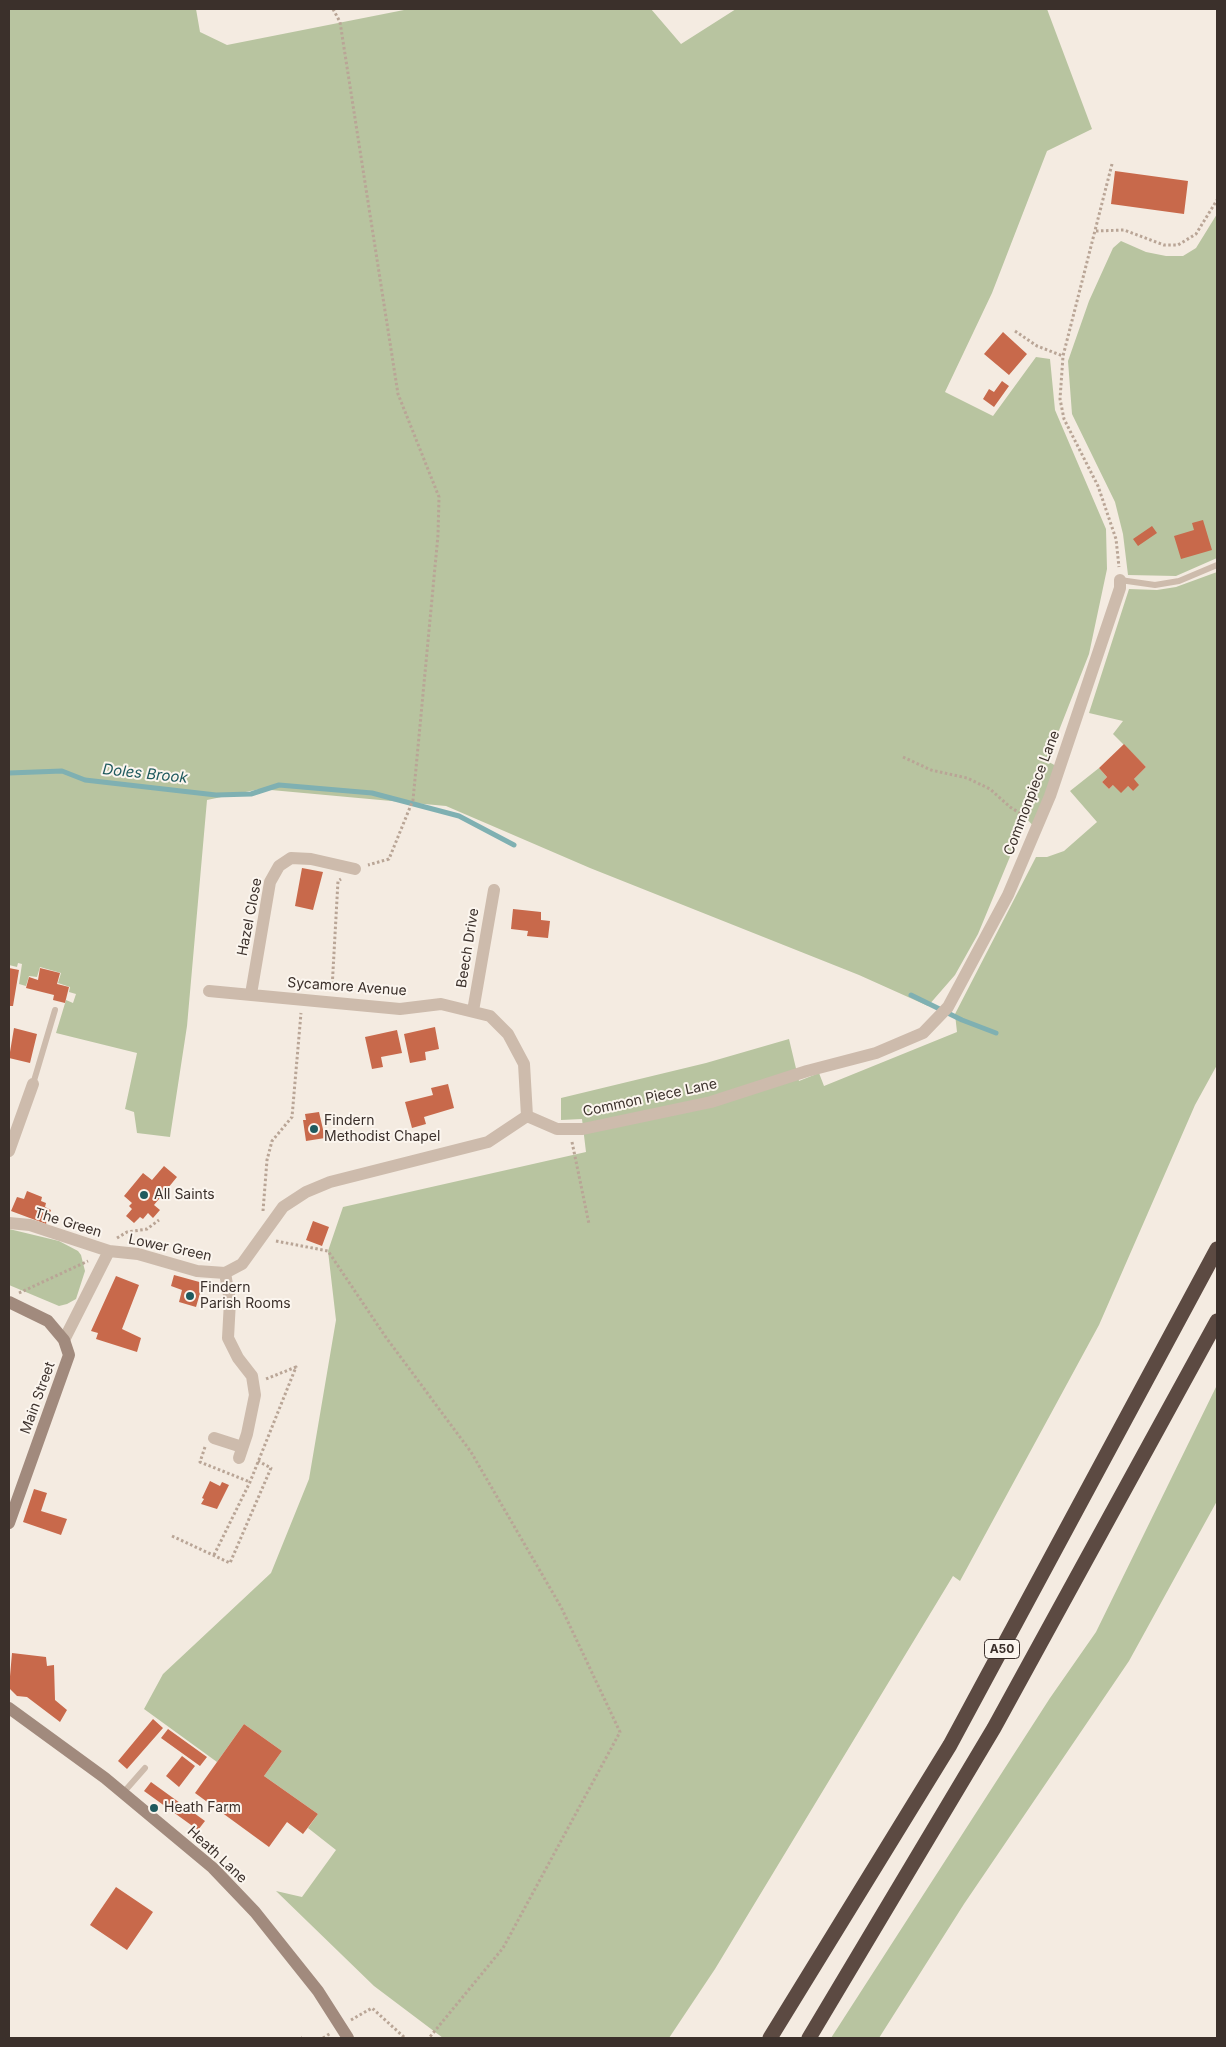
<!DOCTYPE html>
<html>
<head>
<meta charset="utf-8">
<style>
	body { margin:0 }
	#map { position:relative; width:1226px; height:2047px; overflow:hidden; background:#f4ebe1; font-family:Inter,sans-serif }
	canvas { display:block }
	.frame { position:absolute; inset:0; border:10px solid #3b302b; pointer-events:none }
</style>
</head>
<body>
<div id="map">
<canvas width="1226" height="2047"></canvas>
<div class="frame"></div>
</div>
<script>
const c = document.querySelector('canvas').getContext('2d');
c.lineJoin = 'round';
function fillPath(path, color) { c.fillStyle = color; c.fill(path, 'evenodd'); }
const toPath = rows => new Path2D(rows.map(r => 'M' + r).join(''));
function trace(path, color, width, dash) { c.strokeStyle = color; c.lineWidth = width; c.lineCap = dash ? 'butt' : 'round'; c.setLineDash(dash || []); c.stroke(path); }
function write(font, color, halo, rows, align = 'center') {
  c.font = font + ' Inter,sans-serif'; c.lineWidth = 4; c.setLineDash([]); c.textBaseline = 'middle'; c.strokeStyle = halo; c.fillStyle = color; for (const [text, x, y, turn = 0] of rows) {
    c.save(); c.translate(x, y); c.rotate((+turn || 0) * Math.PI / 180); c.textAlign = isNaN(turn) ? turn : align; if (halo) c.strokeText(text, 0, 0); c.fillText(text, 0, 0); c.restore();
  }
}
const green = toPath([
	[9,9,196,9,200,32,227,45,409,9,651,9,681,44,736,9,1047,9,1092,129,1047,151,992,293,945,392,993,416,1036,357,1050,359,1055,410,1106,529,1107,569,1089,654,1047,761,1060,768,1036,829,1026,818,978,934,955,975,928,1006,859,975,590,868,446,806,260,789,207,800,187,1026,170,1137,137,1133,134,1112,125,1109,137,1053,56,1033,66,1000,73,1003,76,994,69,992,70,987,58,983,61,973,40,967,37,977,29,976,26,986,19,984,22,964,18,963,17,967,9,965],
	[1217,214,1217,558,1176,576,1128,575,1123,534,1115,502,1072,414,1068,361,1089,301,1113,248,1121,241,1146,252,1166,256,1183,256,1196,248],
	[1217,572,1217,1065,1195,1105,1099,1325,960,1581,953,1576,715,1969,669,2038,443,2038,374,1986,276,1891,302,1897,336,1850,308,1828,318,1814,264,1776,282,1751,244,1724,217,1762,144,1709,163,1674,271,1573,309,1479,336,1320,328,1251,343,1207,586,1152,582,1119,561,1120,561,1098,706,1063,789,1039,799,1081,819,1073,824,1086,957,1032,955,1014,1036,857,1047,857,1064,851,1097,822,1070,791,1099,768,1107,777,1102,782,1109,789,1113,785,1128,786,1133,791,1134,779,1146,767,1113,734,1123,721,1089,713,1129,589,1157,590,1176,587],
	[9,1229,59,1241,78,1251,81,1255,85,1271,76,1299,67,1304,59,1306,9,1285],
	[1217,1385,1217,1501,1129,1661,964,1904,879,2038,831,2038,1050,1698,1096,1632]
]);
const stream = toPath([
	[9,773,62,771,85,780,216,795,251,794,279,785,372,793,459,816,514,845],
	[911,995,962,1020,996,1033]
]);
const building = toPath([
	[1115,171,1188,181,1184,214,1111,204],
	[1003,332,1027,354,1009,375,984,354],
	[1002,381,1009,386,994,407,983,399,989,389,994,392],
	[1203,520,1212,550,1181,559,1174,536,1194,530,1192,523],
	[1152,526,1157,533,1138,546,1133,539],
	[1124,744,1146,767,1134,779,1139,785,1133,791,1128,786,1121,793,1113,785,1109,789,1102,782,1107,777,1099,768],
	[302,868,323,872,313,910,295,906],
	[513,909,541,912,541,920,550,921,548,938,527,936,528,931,511,929],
	[9,968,19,970,13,1006,9,1006],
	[40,968,60,973,57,984,69,987,65,1003,53,1000,54,995,26,988,29,977,38,980],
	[435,1027,439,1049,425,1052,426,1060,410,1063,404,1034],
	[14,1028,37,1034,30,1063,9,1058],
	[397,1030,402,1053,381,1057,383,1067,372,1069,365,1037],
	[448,1084,454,1108,424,1117,426,1124,412,1128,405,1102,433,1095,431,1088],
	[319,1112,325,1138,306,1141,303,1120,306,1120,305,1114],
	[164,1166,177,1177,154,1205,160,1210,153,1218,148,1213,143,1219,140,1217,134,1223,126,1216,132,1209,129,1206,132,1203,124,1196,143,1173,152,1180],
	[27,1191,42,1197,41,1201,46,1203,45,1207,51,1210,46,1224,11,1211,17,1197,24,1199],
	[313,1221,329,1227,322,1246,306,1240],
	[174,1275,203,1283,196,1307,179,1302,182,1290,171,1286],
	[116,1276,139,1285,122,1329,141,1338,137,1352,96,1339,98,1333,91,1331],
	[210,1481,220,1486,222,1482,229,1485,217,1509,201,1504,204,1499,202,1498],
	[34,1489,47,1493,41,1511,67,1519,61,1535,23,1522],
	[12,1653,46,1657,47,1666,54,1665,55,1700,67,1710,60,1722,27,1697,17,1696,9,1688],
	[153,1719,163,1728,127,1769,118,1761],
	[244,1724,282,1751,264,1776,318,1814,303,1834,287,1822,269,1847,195,1793],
	[168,1729,207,1757,200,1766,161,1738],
	[182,1756,195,1766,179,1787,166,1776],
	[151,1782,205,1821,198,1830,144,1791],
	[116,1887,153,1912,127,1950,90,1925]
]);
const path = toPath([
	[333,9,340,22,398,394,439,497,438,535,413,800,389,859,368,865],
	[1112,164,1063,356,1060,399,1064,419,1098,486,1116,539,1119,567],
	[1096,231,1124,230,1164,245,1178,245,1196,234,1217,200],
	[1015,331,1037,346,1063,356],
	[903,757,931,770,967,778,990,789,1010,807,1026,817],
	[332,989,338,881,341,879],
	[572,1142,589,1224],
	[263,1211,267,1160,272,1141,292,1117,301,1013],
	[117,1238,127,1232,147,1229,159,1220],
	[276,1241,328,1251,385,1336,471,1452,561,1607,620,1732,503,1948,429,2038],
	[19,1293,88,1261],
	[205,1447,200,1462,250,1482],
	[172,1536,230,1563,271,1468,258,1461],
	[214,1555,250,1482,296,1367,266,1379],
	[351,2020,372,2008,405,2038],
	[301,2038,302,2038],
	[323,2038,331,2033]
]);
const lane = toPath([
	[1120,580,1155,585,1179,581,1217,565],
	[33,1084,55,1010],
	[123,1793,145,1768]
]);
const street = toPath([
	[209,991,400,1009,441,1004,490,1016,508,1034,524,1064,527,1116],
	[251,994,270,882,279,866,291,858,311,859,355,869],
	[473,1011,494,890],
	[9,1151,33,1084],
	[9,1223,30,1225,109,1251,138,1254,197,1271,225,1273,242,1264,283,1207,306,1192,330,1182,488,1142,527,1116,557,1129,583,1129,711,1102,807,1071,876,1053,923,1033,948,1007,1008,895,1050,796,1120,588,1120,580],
	[225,1273,230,1301,228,1338,238,1358,252,1376,255,1395,247,1434,239,1458],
	[64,1340,109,1251],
	[214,1438,242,1447]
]);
const secondary = toPath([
	[9,1302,48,1321,64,1340,69,1355,9,1523],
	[9,1708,105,1778,213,1868,255,1912,318,1991,348,2038]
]);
const highway = toPath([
	[770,2038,950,1745,1217,1249],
	[809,2038,994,1728,1217,1321]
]);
const markers = [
	[314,1129,5,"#1f5a5e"],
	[144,1195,5,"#1f5a5e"],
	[190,1296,5,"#1f5a5e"],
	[154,1808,5,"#1f5a5e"]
];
const shields = [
	[1002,1649,35]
];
const shieldNames = [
	["A50",1002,1649]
];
const streetNames = [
	["Commonpiece Lane",1032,793,-69],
	["Hazel Close",250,917,-79],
	["Beech Drive",468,948,-81],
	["Sycamore Avenue",347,987,4],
	["Common Piece Lane",650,1098,-12],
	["The Green",68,1223,17],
	["Lower Green",170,1248,12],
	["Main Street",38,1398,-70],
	["Heath Lane",217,1855,43]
];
const poiNames = [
	["Findern",324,1121],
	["Methodist Chapel",324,1137],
	["All Saints",154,1195],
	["Findern",200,1288],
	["Parish Rooms",200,1304],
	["Heath Farm",164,1808]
];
const waterNames = [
	["Doles Brook",145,774,6]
];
fillPath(green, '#b8c4a0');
trace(stream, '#7fb0b2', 5);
fillPath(building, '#c8694b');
trace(path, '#b9a596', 3, [2.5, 2.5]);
trace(lane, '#cdbbac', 6);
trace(street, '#cdbbac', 12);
trace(secondary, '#a18a7d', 12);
trace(highway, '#5c4a42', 15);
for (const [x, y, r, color] of markers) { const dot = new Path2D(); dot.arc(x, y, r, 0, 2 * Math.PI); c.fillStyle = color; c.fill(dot); trace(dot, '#fbf5ee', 2); }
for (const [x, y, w] of shields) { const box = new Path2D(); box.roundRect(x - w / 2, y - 9.5, w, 19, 4); c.fillStyle = '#fbf5ee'; c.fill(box); trace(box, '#3b302b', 1); }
write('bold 12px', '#3b302b', null, shieldNames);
write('14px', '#3b302b', '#fbf5ee', streetNames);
write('14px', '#3b302b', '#fbf5ee', poiNames, 'left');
write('italic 15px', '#1f5a5e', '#fbf5ee', waterNames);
</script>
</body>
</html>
